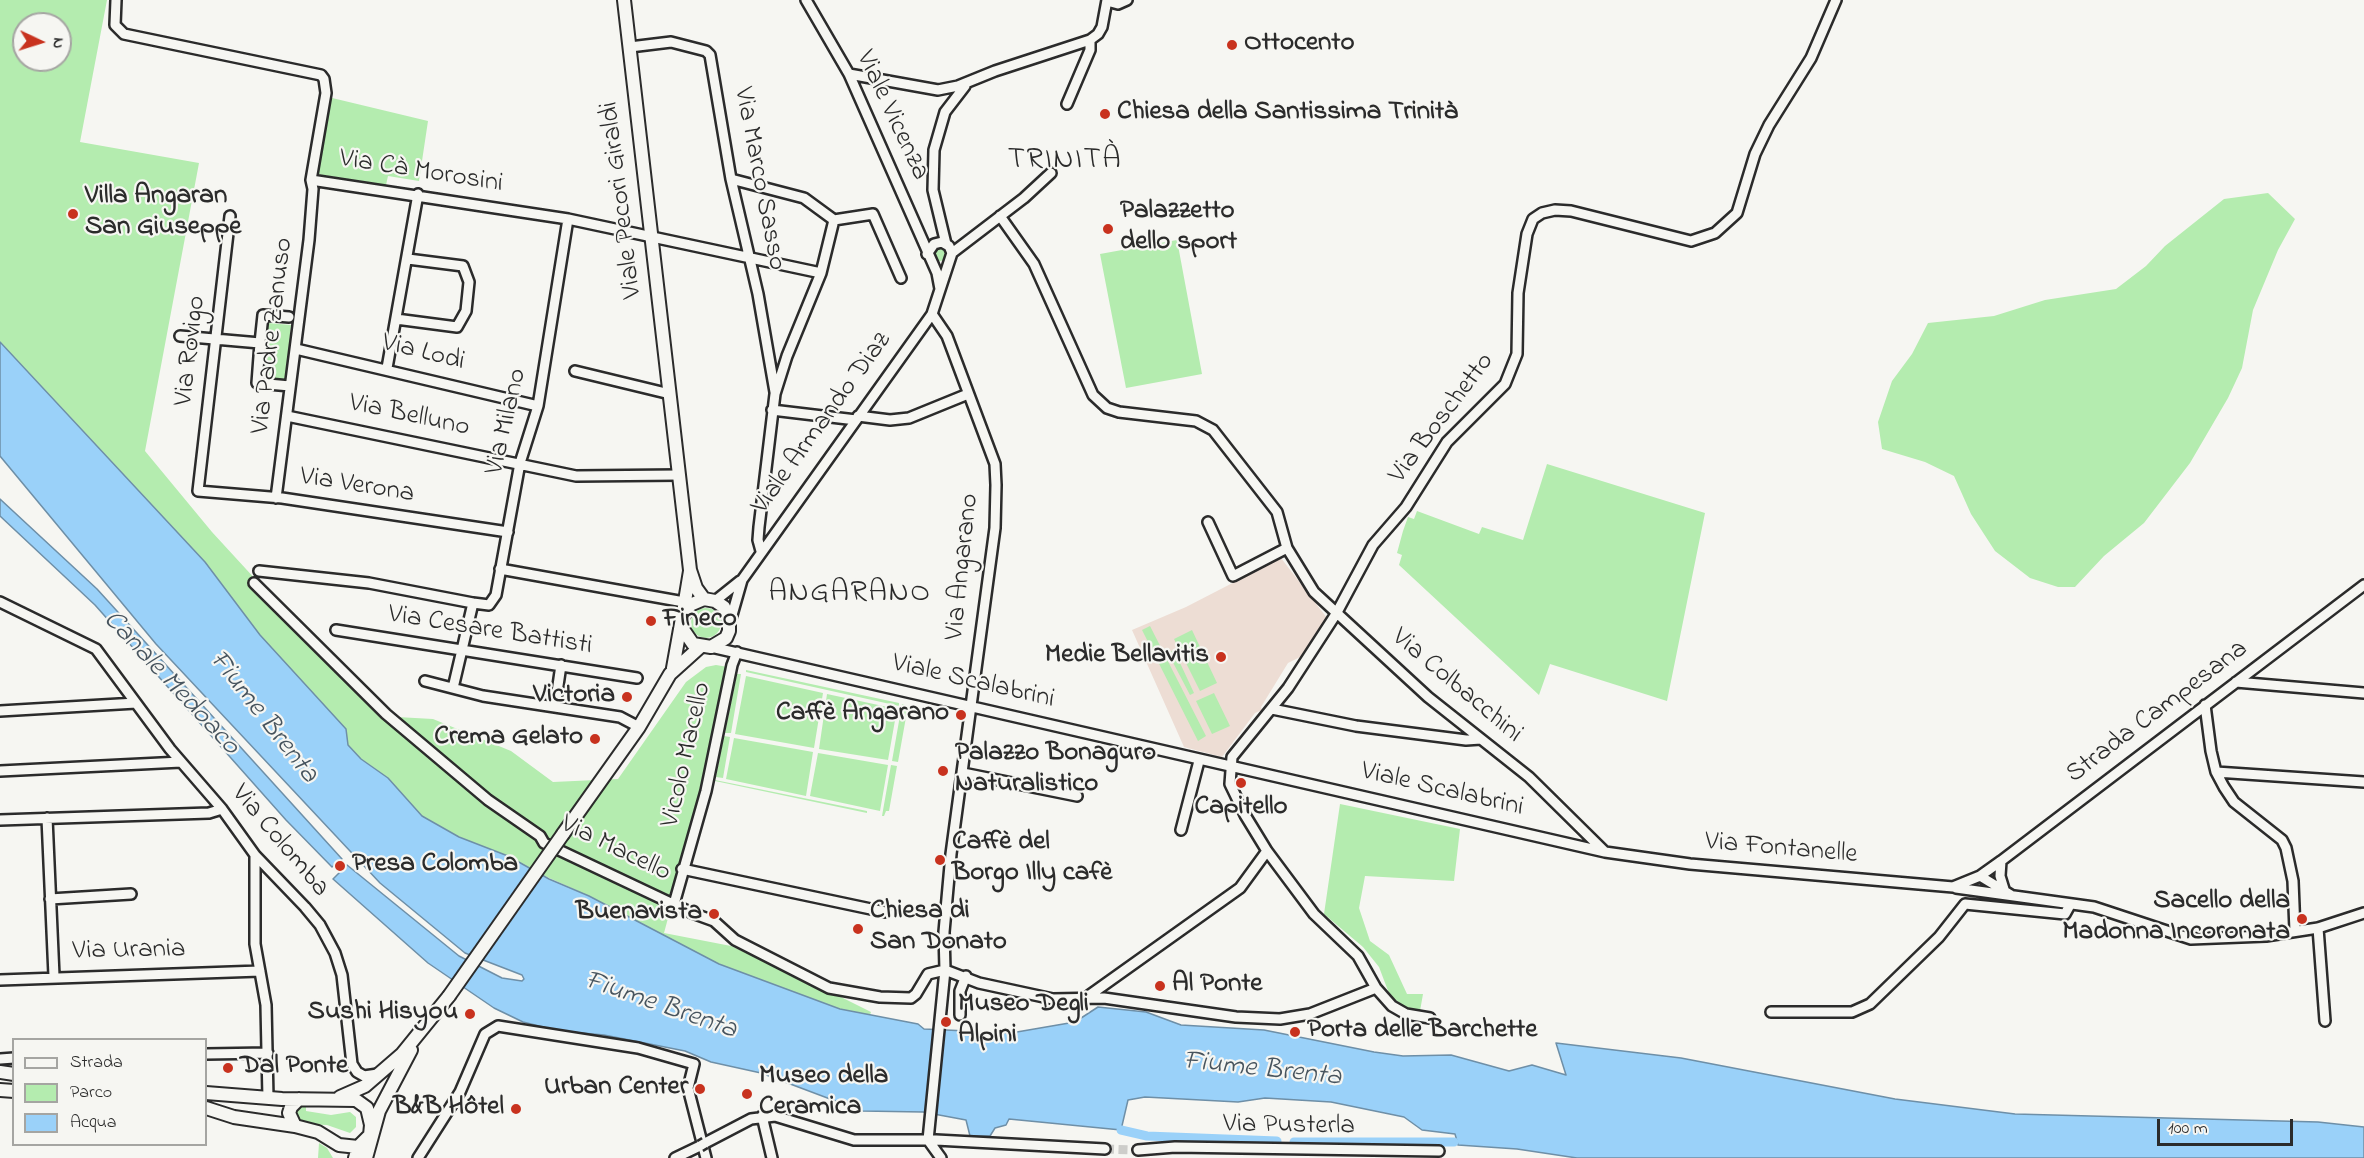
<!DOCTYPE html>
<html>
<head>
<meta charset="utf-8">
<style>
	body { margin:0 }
	#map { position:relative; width:2364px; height:1158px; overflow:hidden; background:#f6f6f2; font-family:"Indie Flower",sans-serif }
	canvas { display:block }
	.legend { position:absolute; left:12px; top:1038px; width:195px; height:108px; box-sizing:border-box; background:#f6f6f2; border:2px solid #a5a5a2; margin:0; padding:8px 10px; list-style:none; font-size:18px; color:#2b2b2b }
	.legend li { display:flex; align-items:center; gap:12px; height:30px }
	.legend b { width:30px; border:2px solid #a5a5a2 }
	.north { position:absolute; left:12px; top:12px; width:60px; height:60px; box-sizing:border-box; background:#f6f6f2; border:2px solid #a5a5a2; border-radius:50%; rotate:94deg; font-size:16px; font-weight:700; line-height:24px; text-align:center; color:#2b2b2b }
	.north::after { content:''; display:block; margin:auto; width:21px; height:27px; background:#c8321e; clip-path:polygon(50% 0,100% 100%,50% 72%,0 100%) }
	.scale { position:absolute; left:2157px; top:1119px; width:136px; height:27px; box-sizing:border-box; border:3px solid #2b2b2b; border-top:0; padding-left:8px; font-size:18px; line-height:21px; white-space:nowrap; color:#2b2b2b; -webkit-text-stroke:4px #f6f6f2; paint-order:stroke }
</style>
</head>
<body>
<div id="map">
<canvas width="2364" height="1158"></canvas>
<ul class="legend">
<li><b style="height:8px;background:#f6f6f2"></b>Strada</li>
<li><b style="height:16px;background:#b4ecaf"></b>Parco</li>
<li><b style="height:16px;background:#9ad1f9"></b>Acqua</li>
</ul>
<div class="north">N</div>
<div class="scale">100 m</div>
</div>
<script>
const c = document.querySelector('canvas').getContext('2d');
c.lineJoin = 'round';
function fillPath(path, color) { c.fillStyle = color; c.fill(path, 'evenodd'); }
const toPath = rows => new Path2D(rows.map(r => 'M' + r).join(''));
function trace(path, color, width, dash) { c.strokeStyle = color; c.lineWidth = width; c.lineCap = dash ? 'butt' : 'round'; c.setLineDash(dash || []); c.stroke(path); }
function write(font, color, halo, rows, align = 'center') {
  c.font = font + ' "Indie Flower",sans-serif'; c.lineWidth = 4.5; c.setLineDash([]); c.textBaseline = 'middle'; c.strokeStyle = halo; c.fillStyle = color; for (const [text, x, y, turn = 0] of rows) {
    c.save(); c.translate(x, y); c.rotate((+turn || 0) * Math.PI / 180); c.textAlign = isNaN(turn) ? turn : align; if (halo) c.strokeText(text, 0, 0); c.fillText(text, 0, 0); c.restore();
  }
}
const built = toPath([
	[1281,558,1327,618,1302,656,1288,663,1261,707,1262,710,1255,713,1222,757,1184,747,1132,630,1186,607]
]);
const green = toPath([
	[0,0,107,0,80,142,199,163,145,451,212,532,257,581,397,717,433,719,511,751,553,782,618,779,686,682,706,667,716,665,728,667,707,773,664,933,731,946,813,983,871,1012,870,1015,840,1009,719,964,589,896,459,837,422,816,388,778,361,759,348,745,346,729,260,635,205,562,0,342],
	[24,24,60,24,60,60,24,60],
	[328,97,428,121,419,181,388,176,386,185,316,174],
	[2268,193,2295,219,2278,250,2253,310,2242,368,2228,398,2190,463,2144,523,2104,556,2075,587,2058,587,2030,578,1995,551,1971,514,1954,476,1925,462,1882,449,1878,422,1892,381,1912,354,1928,323,1994,316,2045,300,2116,289,2146,266,2165,246,2224,199],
	[1177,240,1202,374,1126,388,1100,254],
	'933 254a7 7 0 1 1 14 0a7 7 0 1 1-14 0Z',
	[268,323,291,325,286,379,263,377],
	[1547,464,1705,513,1667,701,1550,664,1539,695,1399,565,1402,555,1397,553,1403,531,1408,517,1414,519,1417,511,1479,534,1482,527,1523,540],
	'691 623a15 15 0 1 1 30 0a15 15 0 1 1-30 0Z',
	[1150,626,1206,736,1198,741,1142,630],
	[1192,630,1217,683,1200,691,1174,639],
	[1174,650,1194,693,1190,695,1168,653],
	[746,670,899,703,899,706,746,672],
	[737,674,741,674,731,733,725,733],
	[746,676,823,693,814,748,735,734],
	[1214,693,1230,726,1212,734,1196,701],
	[827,694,897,709,888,760,819,749],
	[902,704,908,706,898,762,892,761],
	[724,736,730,737,723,778,716,777],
	[734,738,813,752,806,796,726,779],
	[818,753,888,765,880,811,810,796],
	[891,765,897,766,889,811,886,811,884,816,882,816],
	[715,780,867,811,867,813,715,781],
	[1340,804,1460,829,1454,881,1365,876,1359,908,1370,941,1389,955,1407,994,1423,994,1420,1011,1408,1009,1390,996,1379,967,1363,947,1324,914],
	[306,1103,306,1111,331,1115,350,1112,356,1117,356,1127,350,1133,327,1125,302,1124,297,1121,295,1110],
	[319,1143,327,1148,333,1158,318,1158]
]);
const water = toPath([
	[0,342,205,562,260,635,346,729,348,745,361,759,388,778,422,816,459,837,508,856,549,879,589,896,719,964,840,1009,918,1024,924,1029,1011,1033,1075,1022,1098,1007,1146,1012,1181,1025,1264,1030,1374,1052,1403,1056,1451,1055,1509,1071,1532,1065,1566,1075,1556,1043,1681,1058,1895,1099,2015,1114,2318,1122,2364,1127,2364,1158,1577,1158,1517,1149,1458,1145,1455,1134,1422,1130,1404,1117,1331,1102,1265,1098,1238,1102,1145,1097,1128,1100,1121,1130,1009,1119,1006,1125,995,1128,990,1136,970,1136,966,1120,923,1112,862,1111,761,1073,711,1062,685,1051,604,1035,559,1031,523,1022,494,1008,428,963,333,879,347,865,459,956,502,978,522,981,524,979,522,975,465,953,380,883,156,644,0,456,0,342],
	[0,499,97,589,342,859,332,867,286,820,95,605,0,516,0,499]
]);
const canal = toPath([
	[1121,1130,1147,1136,1277,1141],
	[1294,1142,1454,1142]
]);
const minorTunnel = toPath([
	[1105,1149,1138,1150]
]);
const minor = toPath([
	[116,0,115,25,124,34,321,75,324,79,326,93,311,180,568,219,821,273],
	[806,0,849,74,937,273,940,289],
	[1107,1,1118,4,1127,0],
	[630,47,671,42,706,51,710,55,731,179,758,294,775,392],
	[849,74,938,90,958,86,995,71,1090,40,1098,34,1102,27,1107,0],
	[1067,104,1090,50,1090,40],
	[731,179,804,198,834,220,821,273,787,356,775,394,759,527,758,540,761,551],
	[230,216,198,491,282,498,508,532],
	[1000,216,1034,264,1093,395,1107,408,1119,412,1196,421,1213,430,1277,512,1287,548,1314,592,1428,697,1529,777,1605,852],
	[834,220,873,214,901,278],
	[946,244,933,190,934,150,945,112,965,86],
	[952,253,1024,198,1051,173],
	[396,319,457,327,466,311,469,282,463,266,408,259],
	[180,336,260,343,263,315,289,317],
	[260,343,257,383,290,386],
	[296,349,538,406],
	[387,368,418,194],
	[575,371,670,394],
	[772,410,856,420],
	[287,416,576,476,679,475],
	[858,416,890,420,909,418,968,394],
	[276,498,309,240,313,189,311,180],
	[1208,522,1233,576,1287,548],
	[500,569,684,602],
	[259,571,369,583,473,603],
	[254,583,386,714,488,800,540,836,544,843,692,913,714,921,735,940,829,988,880,997,911,998,916,994,928,974,945,970,979,983,1053,999,1104,998,1236,1017,1280,1019,1310,1014,1376,988],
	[715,601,740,581],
	[0,602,96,649,170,749,222,809,255,855,305,907,320,925,335,953,342,975,352,1064,357,1072,364,1076,378,1074],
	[730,622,742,580,932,314,952,253,949,246,942,242,934,244,927,254],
	[336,630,637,678],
	[711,647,1605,852,1690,864,1953,887,1980,876,2001,861,2364,585],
	[425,681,483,696,620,717,639,727],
	[2236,682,2364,693],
	[453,688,473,603,489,605,496,595,520,463,538,406,568,219],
	[2205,705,2211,751,2216,772,2224,787,2234,802,2282,840,2286,848,2293,881,2295,931],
	[555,706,561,665],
	[1272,709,1356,726,1466,740,1481,739],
	[0,711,136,703],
	[0,771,181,762],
	[2216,772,2364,782],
	[963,773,1077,796],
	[47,818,54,976],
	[0,820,209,813,222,809],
	[1181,830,1199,761],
	[255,855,255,944,266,1005,268,1098],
	[2001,861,2000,876,2004,889],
	[682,869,885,912],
	[1980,876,2011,895],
	[1956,888,2094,907,2191,939,2266,936,2318,928,2364,913],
	[50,899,131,894],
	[674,904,706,791,732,665,737,652],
	[2318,928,2325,1021],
	[0,980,260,971],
	[1087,997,1240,888,1267,851],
	[1771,1012,1852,1012,1870,1004,1939,937,1965,904,2065,914,2070,905],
	[960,1015,960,991,966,976],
	[1430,1018,1406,1014,1392,1006,1376,988,1358,956,1314,914,1267,851,1245,815,1230,784,1232,757,1288,688,1336,614,1373,545,1406,507,1447,442,1505,384,1517,354,1518,293,1527,234,1533,219,1542,213,1555,210,1571,211,1691,241,1715,233,1737,213,1755,154,1769,125,1811,58,1836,0],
	[206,1054,268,1053],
	[0,1059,14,1058],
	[762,1116,772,1158],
	[928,1140,945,970,944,932,951,854,995,528,996,485,995,464,947,336,932,314],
	[928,1140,941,1158],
	[705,1143,751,1119,775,1116,854,1140,936,1140,1105,1149],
	[1138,1150,1175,1147,1439,1151],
	[418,1158,460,1092,485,1034,498,1026,638,1048,694,1064,688,1088,706,1158],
	[675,1158,700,1146]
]);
const major = toPath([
	[624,0,690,570,696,588,704,599],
	[683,613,690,571],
	[673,668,682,618,690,605,704,599,715,601,724,607,729,618,729,631,726,638,711,647,693,644,682,628],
	[563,834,639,727,670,674,700,647],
	[0,1072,14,1074],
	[0,1090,14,1091],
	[206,1093,282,1099,356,1100,367,1108,371,1125,370,1135,358,1147,355,1158],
	[340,1097,365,1086,402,1054,449,996],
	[206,1108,234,1117,295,1126,318,1132,339,1145,358,1147],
	[295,1126,289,1113,291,1107,299,1099],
	[366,1158,379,1111,411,1050]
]);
const minorBridge = toPath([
	[700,1146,705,1143]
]);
const majorBridge = toPath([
	[449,996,563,834]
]);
const markers = [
	[1232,45,6,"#c8321e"],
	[1105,114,6,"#c8321e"],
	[73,214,6,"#c8321e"],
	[1108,229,6,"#c8321e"],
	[651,621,6,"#c8321e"],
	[1221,657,6,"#c8321e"],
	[627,697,6,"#c8321e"],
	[961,715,6,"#c8321e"],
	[595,739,6,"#c8321e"],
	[943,771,6,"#c8321e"],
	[1241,783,6,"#c8321e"],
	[940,860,6,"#c8321e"],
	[340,866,6,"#c8321e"],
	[714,914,6,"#c8321e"],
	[2302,919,6,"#c8321e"],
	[858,929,6,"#c8321e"],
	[1160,986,6,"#c8321e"],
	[470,1014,6,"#c8321e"],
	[946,1022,6,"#c8321e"],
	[1295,1032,6,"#c8321e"],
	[228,1068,6,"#c8321e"],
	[700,1089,6,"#c8321e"],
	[747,1094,6,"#c8321e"],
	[516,1109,6,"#c8321e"]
];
const poiNames = [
	["Ottocento",1244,45],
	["Chiesa della Santissima Trinità",1117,114],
	["Villa Angaran",85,198],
	["San Giuseppe",85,229],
	["Palazzetto",1120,213],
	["dello sport",1120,244],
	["Fineco",663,621],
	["Medie Bellavitis",1209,657,"right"],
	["Victoria",615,697,"right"],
	["Caffè Angarano",949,715,"right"],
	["Crema Gelato",583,739,"right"],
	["Palazzo Bonaguro",955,755],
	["Naturalistico",955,786],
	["Capitello",1241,809,"center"],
	["Caffè del",952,844],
	["Borgo Illy cafè",952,875],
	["Presa Colomba",352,866],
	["Sacello della",2290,903,"right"],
	["Madonna Incoronata",2290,934,"right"],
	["Chiesa di",870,913],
	["San Donato",870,944],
	["Buenavista",702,914,"right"],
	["Al Ponte",1172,986],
	["Museo Degli",958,1006],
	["Alpini",958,1037],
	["Sushi Hisyou",458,1014,"right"],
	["Porta delle Barchette",1307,1032],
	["Dal Ponte",240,1068],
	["Museo della",759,1078],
	["Ceramica",759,1109],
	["Urban Center",688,1089,"right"],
	["B&B Hôtel",504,1109,"right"]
];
const streetNames = [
	["Viale Vicenza",891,116,65],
	["Via Cà Morosini",421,173,9],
	["Via Marco Sasso",758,179,79],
	["Viale Pecori Giraldi",623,200,-97],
	["Via Padre Zanuso",274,336,-83],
	["Via Rovigo",192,351,-83],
	["Via Lodi",423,354,14],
	["Via Belluno",409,417,12],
	["Via Boschetto",1443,419,-53],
	["Via Milano",508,422,-77],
	["Viale Armando Diaz",823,424,-54],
	["Via Verona",357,487,9],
	["Via Angarano",964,567,-84],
	["Via Cesare Battisti",490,632,9],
	["Viale Scalabrini",973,683,13],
	["Via Colbacchini",1456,687,40],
	["Strada Campesana",2158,713,-37],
	["Vicolo Macello",688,755,-77],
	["Viale Scalabrini",1442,791,13],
	["Via Colomba",279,842,50],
	["Via Macello",615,850,26],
	["Via Fontanelle",1781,850,5],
	["Via Urania",129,952,-1],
	["Via Pusterla",1289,1127,1]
];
const waterNames = [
	["Canale Medoaco",170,684,47],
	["Fiume Brenta",262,718,52],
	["Fiume Brenta",660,1007,19],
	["Fiume Brenta",1262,1071,6]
];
const quarterNames = [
	["TRINITÀ",1065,162],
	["ANGARANO",850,595]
];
fillPath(built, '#edddd4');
fillPath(green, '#b4ecaf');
fillPath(water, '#9ad1f9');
trace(water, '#6e8fa7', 1.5);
trace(canal, '#9ad1f9', 9);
trace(minorTunnel, '#cdcdca', 9, [9, 4.5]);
trace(minor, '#2b2b2b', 14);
trace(major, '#2b2b2b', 16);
trace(minor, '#f6f6f2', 9);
trace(major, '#f6f6f2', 12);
trace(minorBridge, '#2b2b2b', 14, []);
trace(majorBridge, '#2b2b2b', 16, []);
trace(minorBridge, '#f6f6f2', 9);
trace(majorBridge, '#f6f6f2', 12);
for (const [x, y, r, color] of markers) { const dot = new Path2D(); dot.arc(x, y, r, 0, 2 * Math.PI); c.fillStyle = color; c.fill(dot); trace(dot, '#f6f6f2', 2); }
write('bold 27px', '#2b2b2b', '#f6f6f2', poiNames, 'left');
write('27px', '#2b2b2b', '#f6f6f2', streetNames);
write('italic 28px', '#47545e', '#f6f6f2', waterNames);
c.letterSpacing = '1.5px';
write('30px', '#2b2b2b', '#f6f6f2', quarterNames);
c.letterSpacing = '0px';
</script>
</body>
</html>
